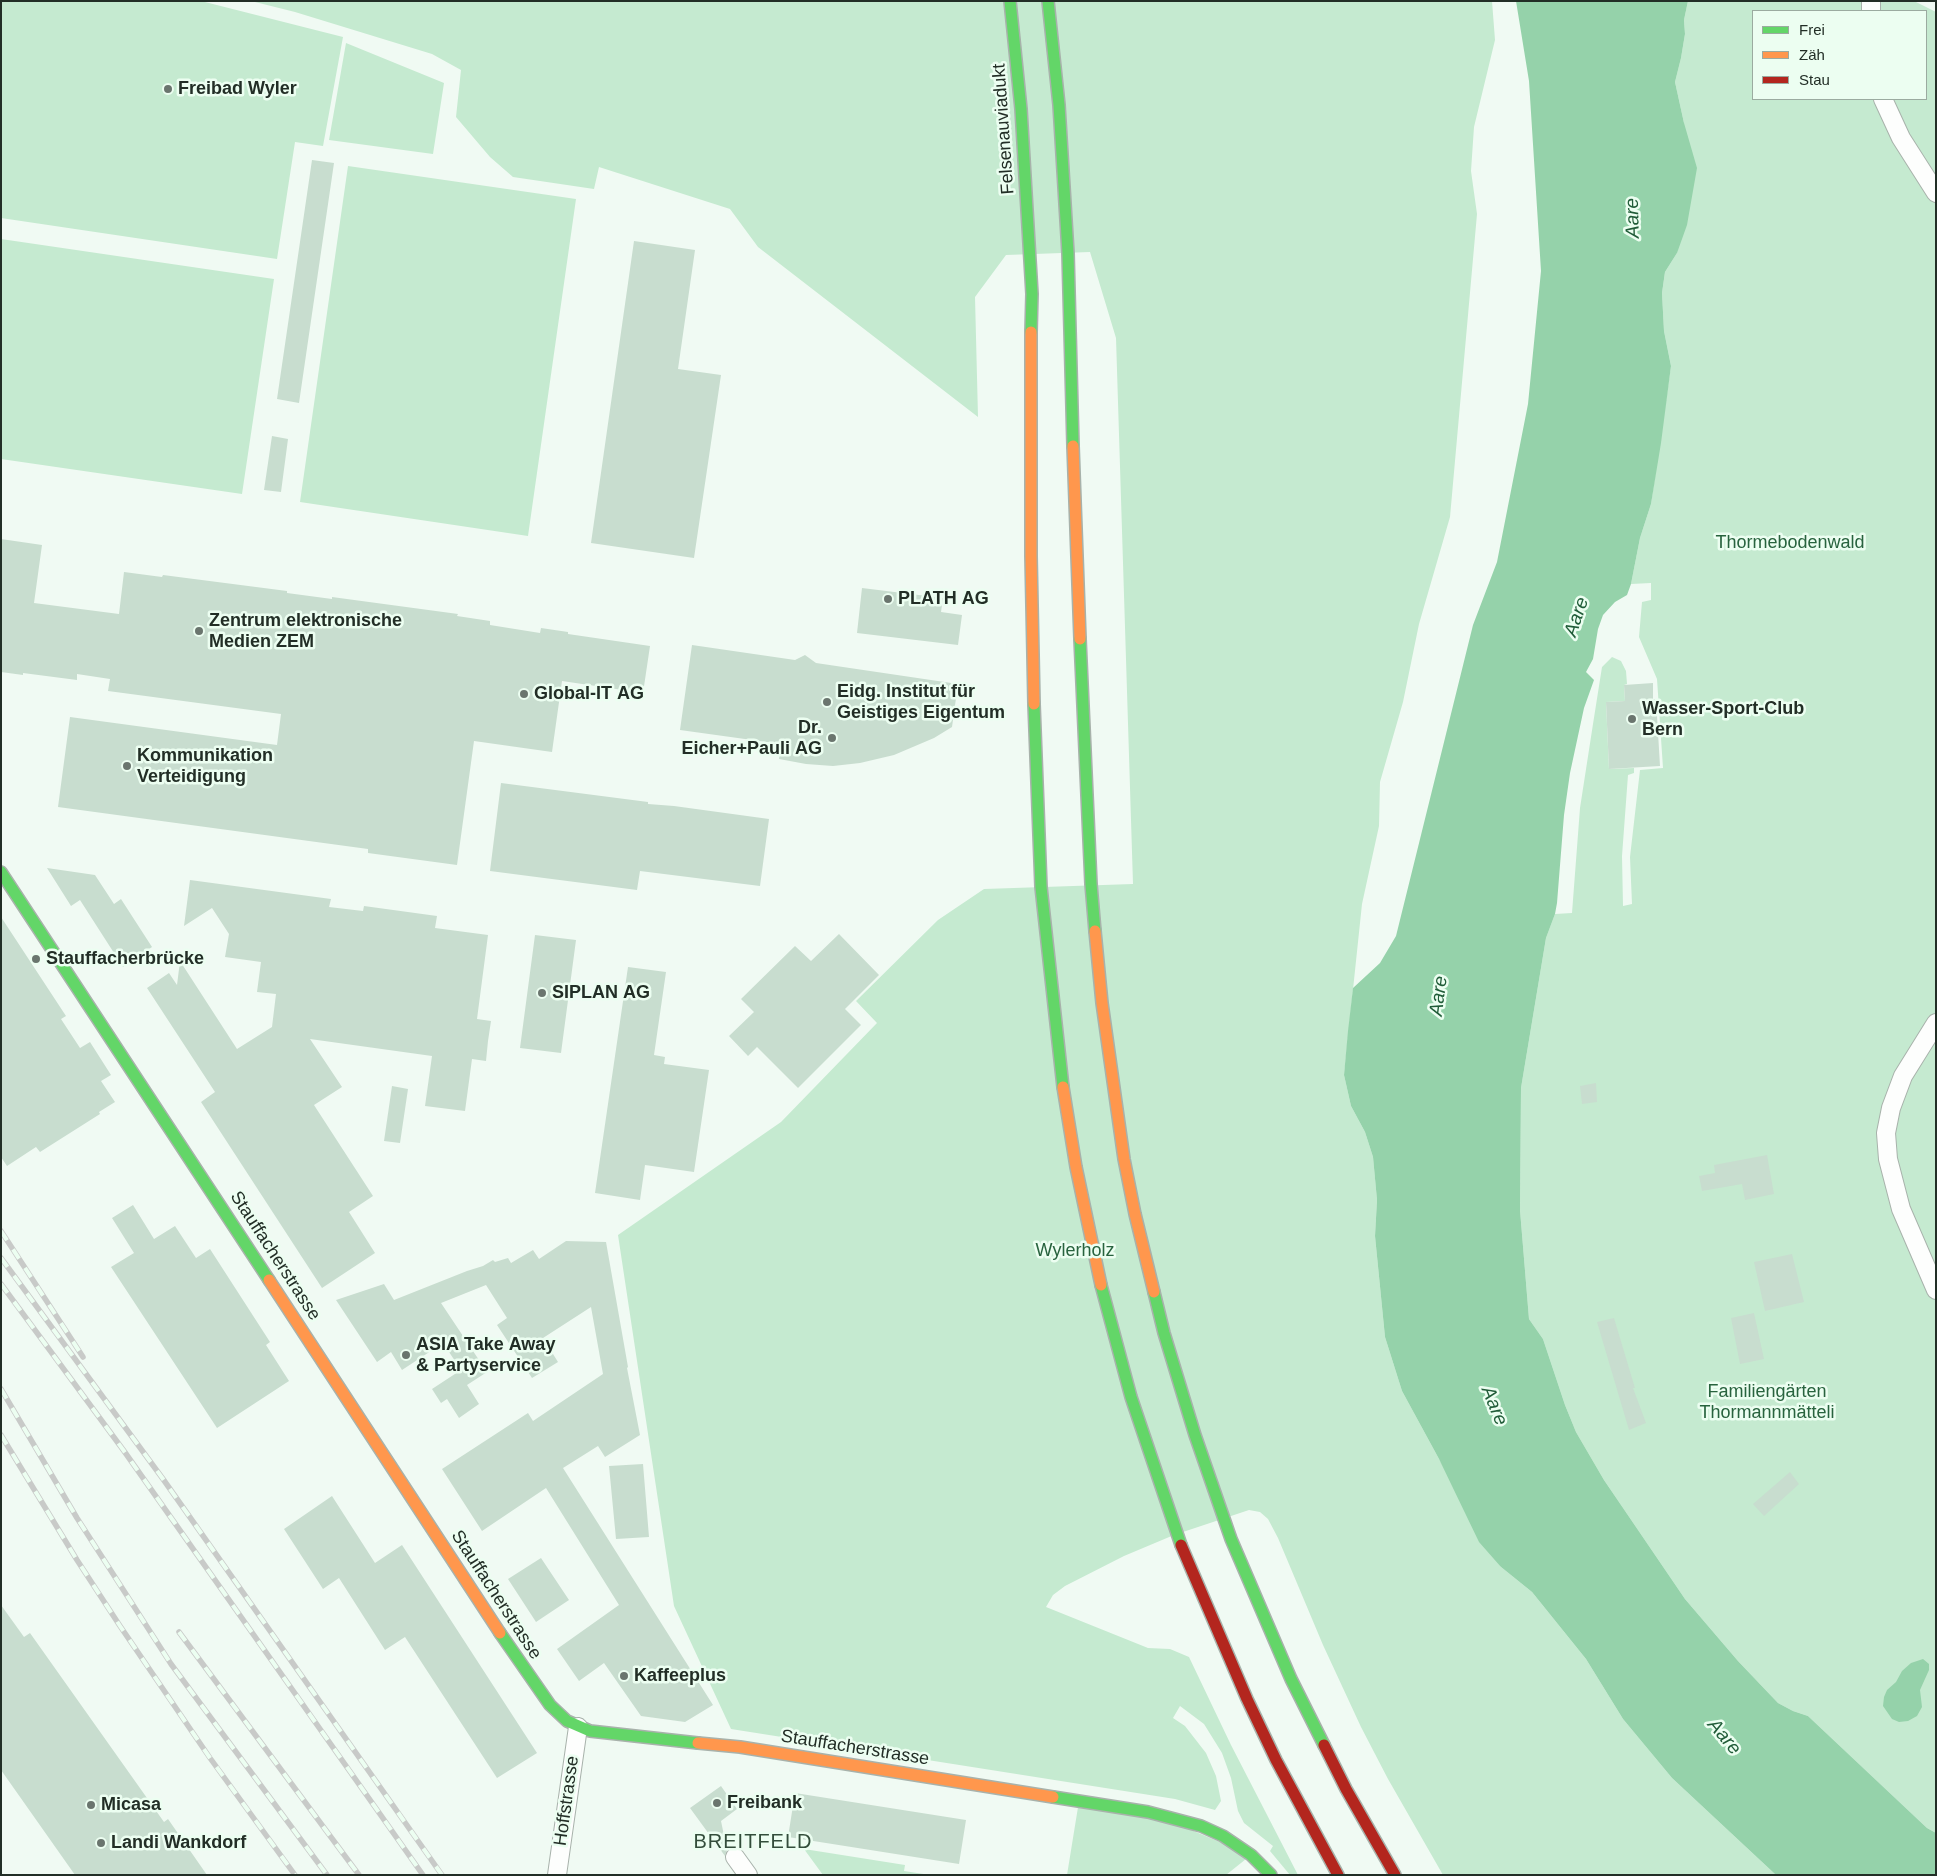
<!DOCTYPE html>
<html>
<head>
<meta charset="utf-8">
<style>
	body { margin:0 }
	#map { position:relative; width:1937px; height:1876px; overflow:hidden; background:#f0faf3; font-family:Helvetica,sans-serif }
	canvas { display:block }
	.frame { position:absolute; inset:0; border:2px solid #222e26; pointer-events:none }
	.legend { position:absolute; left:1752px; top:10px; width:175px; height:90px; box-sizing:border-box; background:#ecfef1; border:1px solid #9baba0; margin:0; padding:6px 9px; list-style:none; font-size:15px; color:#222e26 }
	.legend li { display:flex; align-items:center; gap:10px; height:25px }
	.legend b { width:25px; border:1px solid #9baba0 }
</style>
</head>
<body>
<div id="map">
<canvas width="1937" height="1876"></canvas>
<div class="frame"></div>
<ul class="legend">
<li><b style="height:6px;background:#63d668"></b>Frei</li>
<li><b style="height:6px;background:#ff974d"></b>Zäh</li>
<li><b style="height:6px;background:#b3261e"></b>Stau</li>
</ul>
</div>
<script>
const c = document.querySelector('canvas').getContext('2d');
c.lineJoin = 'round';
function fillPath(path, color) { c.fillStyle = color; c.fill(path, 'evenodd'); }
const toPath = rows => new Path2D(rows.map(r => 'M' + r).join(''));
function trace(path, color, width, dash) { c.strokeStyle = color; c.lineWidth = width; c.lineCap = dash ? 'butt' : 'round'; c.setLineDash(dash || []); c.stroke(path); }
function write(font, color, halo, rows, align = 'center') {
  c.font = font + ' Helvetica,sans-serif'; c.lineWidth = 5; c.setLineDash([]); c.textBaseline = 'middle'; c.strokeStyle = halo; c.fillStyle = color; for (const [text, x, y, turn = 0] of rows) {
    c.save(); c.translate(x, y); c.rotate((+turn || 0) * Math.PI / 180); c.textAlign = isNaN(turn) ? turn : align; if (halo) c.strokeText(text, 0, 0); c.fillText(text, 0, 0); c.restore();
  }
}
const green = toPath([
	[1,1,201,1,343,37,323,146,295,142,277,259,1,218],
	[251,1,1492,1,1495,40,1474,127,1471,171,1477,214,1450,517,1419,624,1403,702,1380,782,1379,826,1362,904,1344,1075,1351,1106,1365,1132,1373,1157,1377,1200,1375,1236,1385,1337,1402,1391,1439,1459,1501,1567,1532,1592,1586,1659,1623,1719,1672,1778,1776,1875,1443,1875,1388,1779,1361,1727,1323,1645,1278,1538,1268,1519,1260,1512,1249,1510,1174,1535,1124,1556,1065,1586,1053,1595,1046,1607,1148,1648,1170,1649,1189,1657,1231,1745,1298,1875,1290,1875,1270,1851,1273,1846,1244,1823,1238,1811,1231,1778,1222,1753,1204,1724,1180,1706,1173,1718,1185,1726,1206,1753,1216,1776,1221,1801,1215,1810,1175,1799,731,1729,674,1606,618,1235,781,1122,877,1023,856,1001,938,920,984,889,1133,884,1116,338,1090,252,1006,255,975,297,978,417,758,247,730,209,599,167,594,189,513,177,490,157,456,117,461,70,432,54,295,12],
	[1688,1,1914,1,1936,12,1936,1833,1927,1828,1808,1716,1793,1711,1778,1703,1738,1661,1685,1599,1604,1480,1576,1432,1565,1405,1543,1339,1529,1319,1520,1210,1521,1088,1546,938,1555,914,1572,913,1580,808,1593,724,1602,667,1612,657,1621,661,1626,671,1627,684,1624,685,1625,701,1606,702,1609,769,1634,768,1634,773,1628,775,1622,856,1623,906,1632,904,1630,857,1640,770,1663,768,1657,679,1639,637,1642,602,1651,600,1651,583,1631,584,1640,538,1651,504,1671,366,1664,331,1662,293,1665,272,1677,253,1684,123,1675,82,1681,58,1685,34,1684,20],
	[1753,11,1926,11,1926,99,1753,99],
	[346,43,444,83,433,154,329,140],
	[348,166,576,199,528,536,300,502],
	[1,239,274,279,242,494,1,459],
	[1079,1801,1148,1812,1251,1855,1226,1875,1067,1875],
	[804,1849,905,1865,904,1871,930,1875,823,1875]
]);
const water = toPath([
	[1516,1,1688,1,1684,20,1685,34,1681,58,1675,82,1684,123,1697,168,1687,225,1677,253,1665,272,1662,293,1664,331,1671,366,1661,443,1651,504,1640,538,1631,584,1627,595,1615,602,1603,615,1598,629,1593,659,1586,672,1594,680,1584,708,1570,773,1564,815,1557,903,1555,914,1546,938,1521,1088,1520,1210,1529,1319,1543,1339,1565,1405,1576,1432,1604,1480,1685,1599,1738,1661,1778,1703,1793,1711,1808,1716,1927,1828,1936,1833,1936,1875,1776,1875,1672,1778,1623,1719,1586,1659,1532,1592,1501,1567,1479,1542,1439,1459,1402,1391,1385,1337,1375,1236,1377,1200,1373,1157,1365,1132,1351,1106,1344,1075,1348,1031,1353,988,1380,963,1396,936,1473,625,1497,562,1528,404,1541,271,1529,81],
	[1923,1659,1929,1664,1929,1670,1920,1690,1922,1707,1917,1716,1908,1721,1899,1722,1892,1719,1883,1706,1884,1697,1887,1690,1896,1682,1902,1671,1911,1663]
]);
const building = toPath([
	[312,160,334,163,299,403,277,399],
	[634,241,695,250,678,369,721,375,694,558,591,543],
	[272,436,288,439,281,492,264,490],
	[1,539,42,545,34,603,119,614,124,572,162,577,163,575,287,591,287,593,332,599,332,597,458,614,457,616,490,621,490,625,540,633,541,628,568,632,568,634,650,646,643,693,562,681,552,752,474,741,457,865,368,853,368,849,58,807,70,717,277,745,281,714,108,691,110,679,77,674,77,680,23,673,23,675,1,672],
	[862,588,943,598,941,612,962,615,958,645,857,633],
	[692,645,795,660,805,655,816,663,958,684,952,727,934,738,894,755,860,763,833,766,806,764,779,759,781,744,680,730],
	[1653,683,1653,699,1656,699,1660,766,1609,769,1606,702,1625,701,1624,685],
	[501,783,648,802,648,804,674,806,769,819,760,886,640,871,637,890,490,871],
	[47,868,95,875,114,904,121,899,152,947,123,967,80,900,71,906],
	[190,880,331,899,329,907,363,911,364,906,437,916,435,928,488,935,477,1019,491,1021,488,1041,486,1061,472,1059,465,1111,425,1106,432,1056,310,1039,342,1087,314,1105,373,1196,349,1212,375,1253,322,1288,201,1102,215,1092,147,988,169,973,177,985,180,961,237,1049,272,1027,276,994,257,992,261,962,225,957,229,934,212,908,184,926],
	[1,917,66,1016,61,1019,80,1048,90,1042,111,1075,101,1081,115,1102,99,1112,100,1114,40,1152,36,1147,7,1166,1,1157],
	[839,934,879,975,845,1009,861,1025,798,1088,757,1047,748,1056,729,1036,754,1012,741,999,795,946,811,961],
	[535,935,576,940,561,1053,520,1048],
	[628,967,666,972,654,1055,665,1057,664,1064,709,1070,694,1172,645,1165,640,1200,595,1193],
	[1596,1083,1597,1102,1582,1104,1580,1086],
	[392,1086,408,1089,400,1143,384,1141],
	[1767,1155,1774,1194,1745,1200,1742,1184,1702,1191,1699,1176,1715,1173,1714,1165],
	[133,1205,154,1239,175,1226,196,1258,210,1249,270,1342,266,1345,289,1381,217,1428,111,1267,134,1253,112,1218],
	[566,1241,606,1242,628,1367,627,1368,640,1435,605,1457,598,1446,563,1468,713,1705,685,1722,641,1716,604,1663,579,1681,557,1649,619,1605,546,1488,482,1531,442,1469,528,1413,533,1421,603,1374,591,1307,543,1338,558,1362,532,1378,497,1325,507,1318,486,1285,441,1303,487,1372,467,1385,479,1404,459,1418,447,1399,441,1403,432,1389,461,1370,443,1343,402,1370,391,1352,377,1362,336,1300,384,1284,394,1300,467,1271,483,1266,493,1260,495,1262,508,1258,511,1263,533,1250,539,1259],
	[1792,1254,1804,1302,1765,1311,1754,1262],
	[1754,1313,1764,1359,1740,1364,1731,1318],
	[1614,1318,1635,1388,1633,1388,1646,1423,1629,1430,1597,1322],
	[643,1464,649,1537,616,1539,609,1466],
	[1790,1472,1799,1484,1764,1516,1753,1504],
	[332,1496,375,1563,402,1545,537,1753,497,1778,405,1637,385,1650,339,1578,323,1589,284,1529],
	[541,1558,569,1600,536,1622,508,1579],
	[1,1605,24,1637,30,1633,164,1822,168,1819,207,1875,75,1875,1,1770],
	[721,1786,737,1809,721,1821,727,1850,725,1856,690,1808],
	[795,1793,966,1820,959,1864,788,1837]
]);
const street = toPath([
	[1871,1,1871,11],
	[1883,99,1901,138,1936,193],
	[1936,1023,1903,1076,1891,1108,1886,1133,1888,1159,1901,1209,1936,1290],
	[735,1857,748,1875],
	[557,1875,578,1727]
]);
const fast = toPath([
	[1010,1,1021,109,1032,294,1031,332],
	[1048,1,1059,105,1068,253,1073,446],
	[1080,639,1091,884,1095,931],
	[1034,704,1041,887,1063,1087],
	[1,872,269,1280],
	[1101,1285,1131,1397,1181,1545],
	[1154,1292,1164,1333,1195,1435,1231,1539,1291,1679,1324,1745],
	[500,1633,550,1705,567,1721,590,1731,698,1743],
	[1053,1797,1148,1812,1201,1826,1223,1836,1251,1855,1271,1875]
]);
const slow = toPath([
	[1031,332,1031,556,1034,704],
	[1073,446,1080,639],
	[1095,931,1102,1003,1124,1159,1135,1214,1154,1292],
	[1063,1087,1076,1167,1101,1285],
	[269,1280,500,1633],
	[698,1743,740,1747,1053,1797]
]);
const jam = toPath([
	[1181,1545,1247,1699,1276,1760,1338,1875],
	[1324,1745,1346,1789,1395,1875]
]);
const rail = toPath([
	[1,1231,83,1357],
	[1,1258,163,1479,442,1875],
	[1,1284,124,1451,423,1875],
	[1,1389,77,1518,171,1664,327,1875],
	[1,1435,77,1560,120,1626,210,1758,295,1875],
	[179,1632,359,1875]
]);
const markers = [
	[168,89,5,"#6a756e"],
	[888,599,5,"#6a756e"],
	[199,631,5,"#6a756e"],
	[524,694,5,"#6a756e"],
	[827,702,5,"#6a756e"],
	[1632,719,5,"#6a756e"],
	[832,738,5,"#6a756e"],
	[127,766,5,"#6a756e"],
	[36,959,5,"#6a756e"],
	[542,993,5,"#6a756e"],
	[406,1355,5,"#6a756e"],
	[624,1676,5,"#6a756e"],
	[717,1803,5,"#6a756e"],
	[91,1805,5,"#6a756e"],
	[101,1843,5,"#6a756e"]
];
const poiNames = [
	["Freibad Wyler",178,89],
	["PLATH AG",898,599],
	["Zentrum elektronische",209,621],
	["Medien ZEM",209,642],
	["Eidg. Institut für",837,692],
	["Geistiges Eigentum",837,713],
	["Global-IT AG",534,694],
	["Wasser-Sport-Club",1642,709],
	["Bern",1642,730],
	["Dr.",822,728,"right"],
	["Eicher+Pauli AG",822,749,"right"],
	["Kommunikation",137,756],
	["Verteidigung",137,777],
	["Stauffacherbrücke",46,959],
	["SIPLAN AG",552,993],
	["ASIA Take Away",416,1345],
	["& Partyservice",416,1366],
	["Kaffeeplus",634,1676],
	["Freibank",727,1803],
	["Micasa",101,1805],
	["Landi Wankdorf",111,1843]
];
const streetNames = [
	["Felsenauviadukt",1004,129,-94],
	["Stauffacherstrasse",275,1256,57],
	["Stauffacherstrasse",496,1595,57],
	["Stauffacherstrasse",855,1748,9],
	["Hoffstrasse",567,1801,-82]
];
const parkNames = [
	["Thormebodenwald",1790,543],
	["Wylerholz",1075,1251],
	["Familiengärten",1767,1392],
	["Thormannmätteli",1767,1413]
];
const waterNames = [
	["Aare",1633,218,-91],
	["Aare",1577,617,-71],
	["Aare",1439,996,-83],
	["Aare",1494,1406,68],
	["Aare",1724,1737,50]
];
const quarterNames = [
	["BREITFELD",753,1842]
];
fillPath(green, '#c5ead0');
fillPath(water, '#95d2aa');
fillPath(building, '#c8ddcf');
trace(street, '#a8b2ab', 20);
trace(fast, '#a8b2ab', 14);
trace(slow, '#a8b2ab', 14);
trace(jam, '#a8b2ab', 14);
trace(street, '#fdfefd', 18);
trace(fast, '#63d668', 11);
trace(slow, '#ff974d', 11);
trace(jam, '#b3261e', 11);
trace(rail, '#c8cac8', 5.5);
trace(rail, '#ecfef1', 4, [11]);
for (const [x, y, r, color] of markers) { const dot = new Path2D(); dot.arc(x, y, r, 0, 2 * Math.PI); c.fillStyle = color; c.fill(dot); trace(dot, '#ecfef1', 2); }
write('bold 18px', '#222e26', '#ecfef1', poiNames, 'left');
write('18px', '#222e26', '#ecfef1', streetNames);
write('18px', '#28633e', '#ecfef1', parkNames);
write('italic 19px', '#205c38', '#ecfef1', waterNames);
c.letterSpacing = '1px';
write('20px', '#334d3b', '#ecfef1', quarterNames);
c.letterSpacing = '0px';
</script>
</body>
</html>
